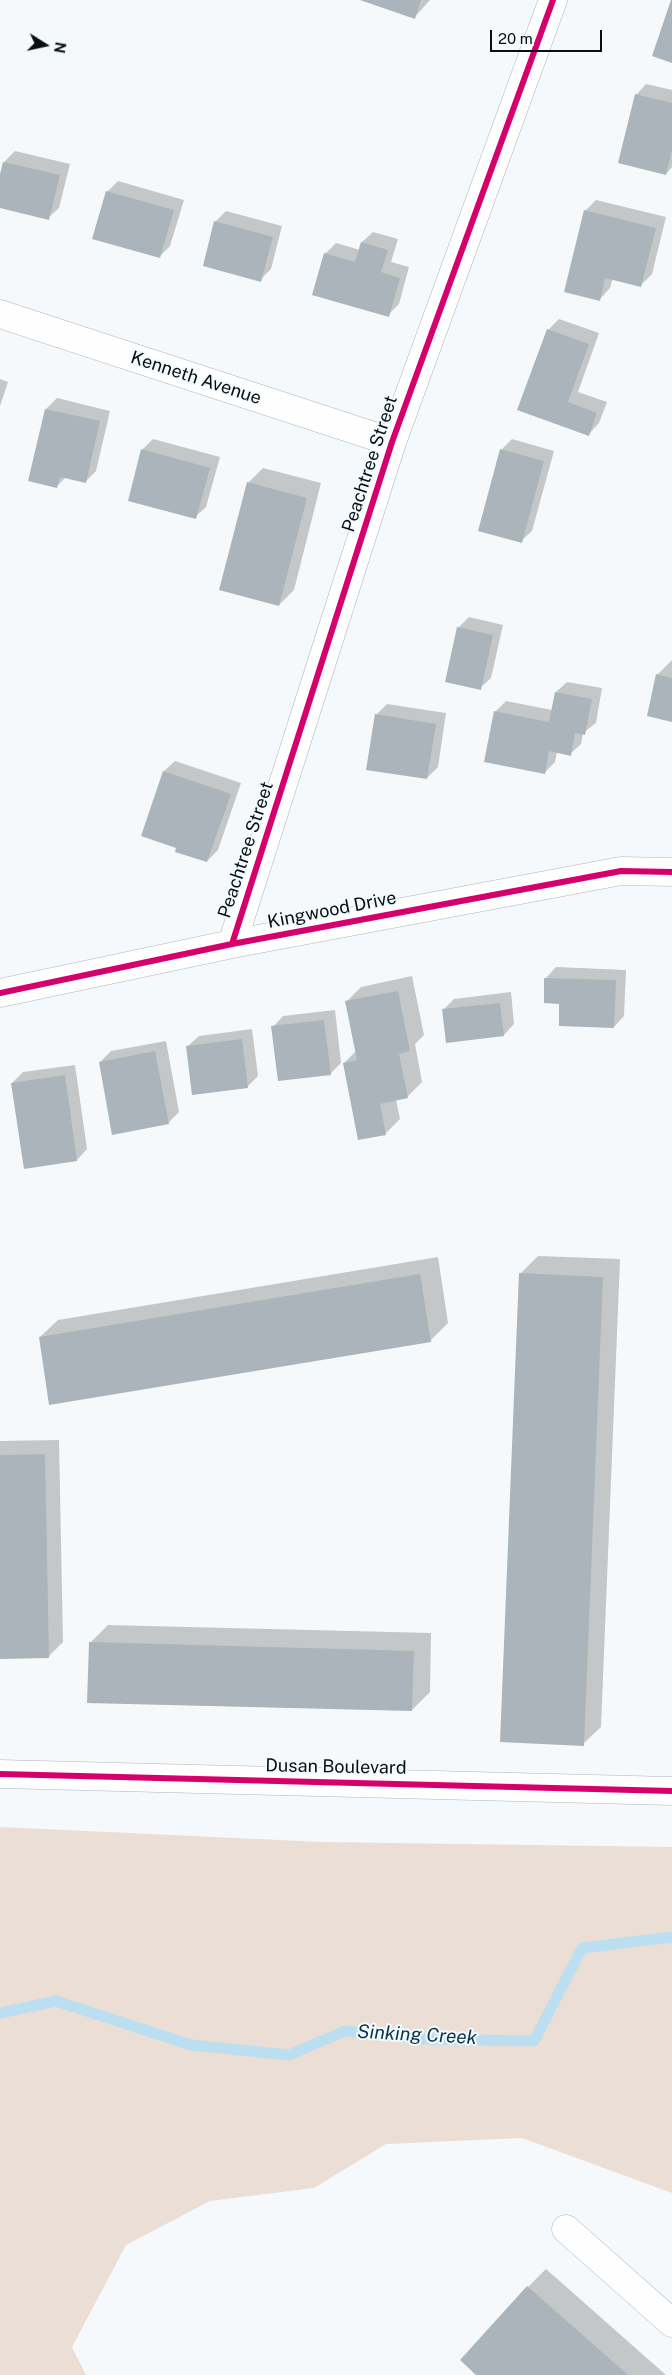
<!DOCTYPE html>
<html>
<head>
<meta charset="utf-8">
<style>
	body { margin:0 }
	#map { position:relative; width:672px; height:2375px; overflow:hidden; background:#f5f9fb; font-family:"Public Sans",sans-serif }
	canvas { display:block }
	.north { position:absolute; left:20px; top:20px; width:50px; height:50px; -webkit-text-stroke:4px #f2fafe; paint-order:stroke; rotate:100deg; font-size:14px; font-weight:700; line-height:20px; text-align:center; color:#080f12 }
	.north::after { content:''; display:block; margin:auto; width:18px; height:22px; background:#080f12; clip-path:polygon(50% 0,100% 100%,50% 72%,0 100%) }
	.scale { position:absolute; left:490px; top:30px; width:112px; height:22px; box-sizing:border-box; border:2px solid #080f12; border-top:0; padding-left:6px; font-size:15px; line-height:18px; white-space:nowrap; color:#080f12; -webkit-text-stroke:4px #f2fafe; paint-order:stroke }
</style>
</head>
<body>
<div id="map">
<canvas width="672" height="2375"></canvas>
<div class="north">N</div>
<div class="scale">20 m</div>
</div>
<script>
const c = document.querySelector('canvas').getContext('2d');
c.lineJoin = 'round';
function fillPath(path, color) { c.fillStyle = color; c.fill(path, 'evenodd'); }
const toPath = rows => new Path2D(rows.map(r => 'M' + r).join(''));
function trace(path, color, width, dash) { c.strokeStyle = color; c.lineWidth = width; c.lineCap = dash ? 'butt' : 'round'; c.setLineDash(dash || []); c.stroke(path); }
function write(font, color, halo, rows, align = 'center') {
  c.font = font + ' "Public Sans",sans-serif'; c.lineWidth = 4; c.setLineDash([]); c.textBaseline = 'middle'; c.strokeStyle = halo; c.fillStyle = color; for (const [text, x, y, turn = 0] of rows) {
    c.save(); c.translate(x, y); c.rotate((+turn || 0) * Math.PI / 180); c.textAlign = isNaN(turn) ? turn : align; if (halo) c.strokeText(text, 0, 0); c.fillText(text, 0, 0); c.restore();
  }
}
const green = toPath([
	[0,1827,322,1842,672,1847,672,2193,522,2138,386,2144,314,2188,210,2201,126,2245,72,2347,86,2375,0,2375]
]);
const shadow = toPath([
	[363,0,430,0,414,18],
	[646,84,672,90,672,167,666,174,636,95],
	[15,151,70,164,59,208,48,218,0,207,0,179,4,162],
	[118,181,184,200,170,246,159,257,107,192],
	[596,200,666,217,652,274,641,285,613,278,610,288,600,299,585,211],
	[226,211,282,226,271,269,260,280,215,222],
	[373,232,398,239,391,262,409,267,399,304,388,315,325,254,336,243,360,250,362,242],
	[559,319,599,333,578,392,607,402,599,423,589,434,519,409,548,330],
	[0,379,8,382,0,406],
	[57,398,110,411,96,471,85,482,66,477,57,486,30,480,46,409],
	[153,439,220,457,206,507,195,517,142,450],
	[512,439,554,451,532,531,521,541,501,450],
	[263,468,321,483,294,590,279,605,248,483],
	[469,617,503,625,491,678,480,688,458,628],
	[672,660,672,720,657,675],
	[567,682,602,688,596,723,583,733,581,744,570,754,557,752,555,762,544,773,495,712,506,701,552,710,556,692],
	[387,704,446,713,438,767,427,778,376,715],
	[175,761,241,783,218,850,207,861,164,771],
	[556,967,626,970,624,1016,614,1027,561,1003,546,978],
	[412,976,424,1035,415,1044,422,1082,407,1097,396,1100,400,1119,385,1134,344,1063,356,1051,346,1002,361,987],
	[511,992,514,1024,504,1035,443,1010,454,999],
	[335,1010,341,1063,330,1074,273,1027,283,1016],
	[252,1029,258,1076,247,1087,188,1046,199,1036],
	[166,1041,179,1112,168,1123,100,1062,111,1051],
	[75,1065,87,1149,77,1160,12,1083,23,1072],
	[538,1256,620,1259,601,1727,583,1744,520,1274],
	[438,1257,448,1323,430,1341,40,1337,58,1320],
	[59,1440,63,1642,48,1657,0,1658,0,1441],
	[108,1625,431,1633,430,1692,412,1710,90,1643],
	[546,2269,666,2375,478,2375,528,2287]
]);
const stream = toPath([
	[0,2013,56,2001,191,2045,289,2055,345,2031,426,2039,534,2041,582,1948,672,1937]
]);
const building = toPath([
	[360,0,421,0,415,19],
	[671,0,672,0,672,63,652,56],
	[635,94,672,103,672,150,666,175,618,163],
	[3,162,60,175,49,220,0,208,0,174],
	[106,191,174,210,160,258,92,239],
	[584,210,656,228,641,287,605,278,600,301,564,292],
	[214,221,273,237,261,282,203,266],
	[361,242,388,250,381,272,400,278,389,317,312,295,324,253,355,262],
	[547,329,589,344,568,402,597,413,589,436,517,410],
	[45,409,100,421,86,483,60,477,57,488,28,481],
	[141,449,210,468,196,519,128,501],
	[500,449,544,461,522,543,478,531],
	[247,482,307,498,279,606,219,590],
	[457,627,493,635,481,690,445,682],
	[656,674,672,678,672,722,647,716],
	[555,692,592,699,585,735,575,733,571,756,549,751,545,774,484,762,494,711,549,722],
	[375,714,436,724,427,779,366,770],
	[163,771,231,794,207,862,175,852,176,848,141,836],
	[544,978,616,980,614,1028,559,1026,559,1004,544,1003],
	[398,991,410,1051,399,1054,408,1098,380,1104,386,1135,358,1140,343,1063,357,1060,345,1001],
	[500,1003,504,1036,446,1043,442,1009],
	[324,1020,331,1075,278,1081,271,1026],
	[242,1039,248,1088,192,1095,186,1046],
	[155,1051,169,1124,112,1135,99,1062],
	[65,1075,77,1161,24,1169,11,1083],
	[519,1273,603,1277,584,1746,500,1742],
	[420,1274,431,1342,49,1405,39,1337],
	[45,1454,49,1658,0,1659,0,1455],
	[89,1642,414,1651,412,1711,87,1703],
	[527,2286,628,2375,476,2375,460,2360]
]);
const minor = toPath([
	[0,314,392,442],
	[232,944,392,442,553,0],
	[0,993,232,944,621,871,672,872],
	[0,1774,672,1791],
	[566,2229,672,2323]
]);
const cycleway = toPath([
	[232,944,392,442,553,0],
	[0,993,232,944,621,871,672,872],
	[0,1774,672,1791]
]);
const streetNames = [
	["Kenneth Avenue",196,378,18],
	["Peachtree Street",370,464,-72],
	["Peachtree Street",246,850,-72],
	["Kingwood Drive",332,910,-11],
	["Dusan Boulevard",336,1767,1]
];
const waterNames = [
	["Sinking Creek",417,2035,3]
];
fillPath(green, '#ebded5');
fillPath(shadow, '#0003');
trace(stream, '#bcdef1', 11);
fillPath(building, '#aab4ba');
trace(minor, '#b0b5b8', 29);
trace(minor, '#fefefe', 28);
trace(cycleway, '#d6006c', 6);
write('18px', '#080f12', '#f2fafe', streetNames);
write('italic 19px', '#0b3345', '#f2fafe', waterNames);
</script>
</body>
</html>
